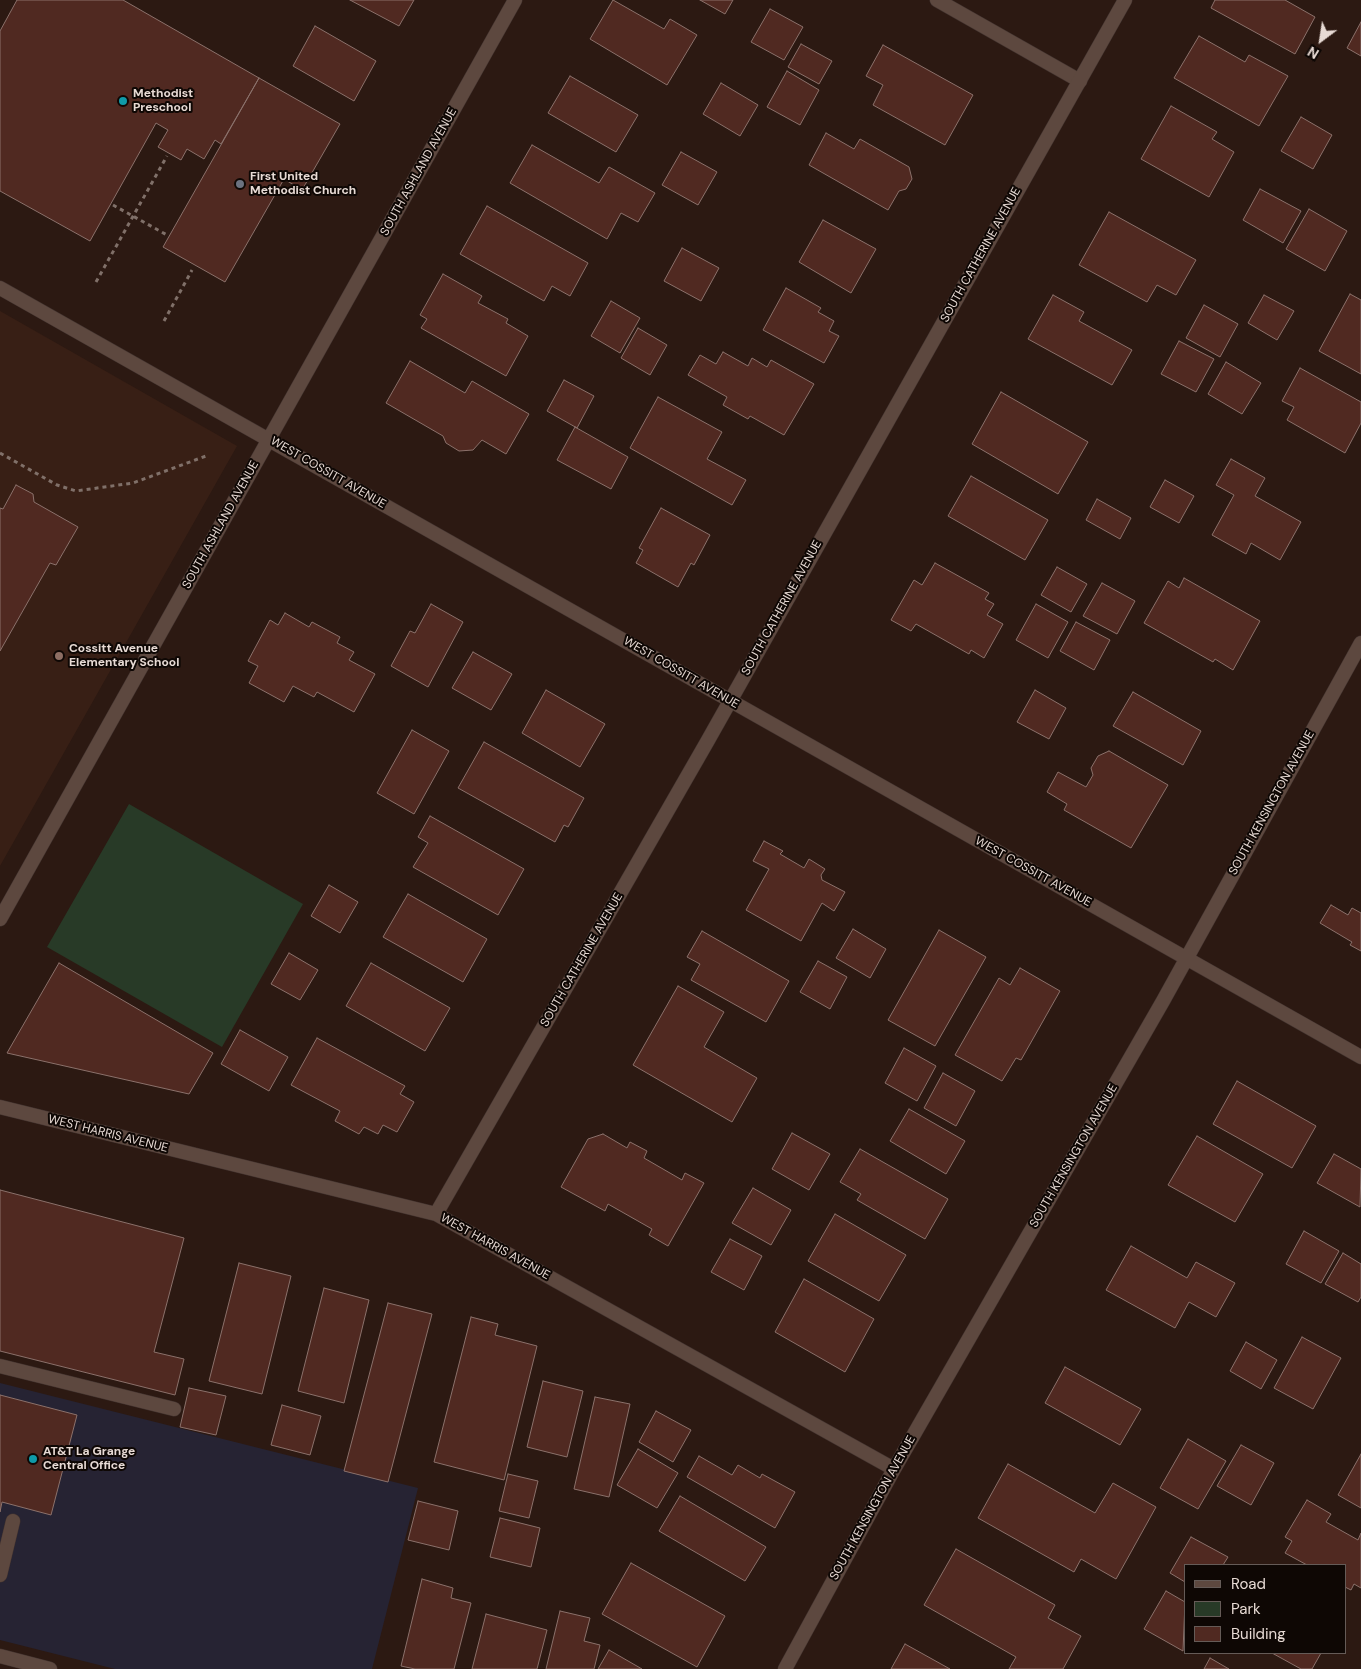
<!DOCTYPE html>
<html>
<head>
<meta charset="utf-8">
<style>
	body { margin:0 }
	#map { position:relative; width:1361px; height:1669px; overflow:hidden; background:#2c1912; font-family:"DM Sans",sans-serif }
	canvas { display:block }
	.legend { position:absolute; left:1184px; top:1564px; width:162px; height:90px; box-sizing:border-box; background:#0e0704; border:1px solid #655b57; margin:0; padding:6px 9px; list-style:none; font-size:15px; color:#e7dad4 }
	.legend li { display:flex; align-items:center; gap:10px; height:25px }
	.legend b { width:25px; border:1px solid #655b57 }
	.north { position:absolute; left:1296px; top:15px; width:50px; height:50px; -webkit-text-stroke:4px #0e0704; paint-order:stroke; rotate:211deg; font-size:14px; font-weight:700; line-height:20px; text-align:center; color:#e7dad4 }
	.north::after { content:''; display:block; margin:auto; width:18px; height:22px; background:#e7dad4; clip-path:polygon(50% 0,100% 100%,50% 72%,0 100%) }
</style>
</head>
<body>
<div id="map">
<canvas width="1361" height="1669"></canvas>
<ul class="legend">
<li><b style="height:6px;background:#5d483f"></b>Road</li>
<li><b style="height:14px;background:#283a27"></b>Park</li>
<li><b style="height:14px;background:#502921"></b>Building</li>
</ul>
<div class="north">N</div>
</div>
<script>
const c = document.querySelector('canvas').getContext('2d');
c.lineJoin = 'round';
function fillPath(path, color) { c.fillStyle = color; c.fill(path, 'evenodd'); }
const toPath = rows => new Path2D(rows.map(r => 'M' + r).join(''));
function trace(path, color, width, dash) { c.strokeStyle = color; c.lineWidth = width; c.lineCap = dash ? 'butt' : 'round'; c.setLineDash(dash || []); c.stroke(path); }
function write(font, color, halo, rows, align = 'center') {
  c.font = font + ' "DM Sans",sans-serif'; c.lineWidth = 4; c.setLineDash([]); c.textBaseline = 'middle'; c.strokeStyle = halo; c.fillStyle = color; for (const [text, x, y, turn = 0] of rows) {
    c.save(); c.translate(x, y); c.rotate((+turn || 0) * Math.PI / 180); c.textAlign = isNaN(turn) ? turn : align; if (halo) c.strokeText(text, 0, 0); c.fillText(text, 0, 0); c.restore();
  }
}
const commercial = toPath([
	[0,1383,418,1488,372,1669,115,1669,0,1640]
]);
const built = toPath([
	[0,311,237,446,0,866]
]);
const green = toPath([
	[129,804,303,904,222,1047,47,947]
]);
const building = toPath([
	[17,0,123,0,259,78,221,144,215,140,204,159,187,149,181,160,158,147,168,130,156,123,90,241,0,191,0,31,17,0],
	[350,0,414,0,399,26,350,0],
	[613,0,664,29,670,19,697,35,667,85,590,39,613,0],
	[700,0,733,0,725,14,700,0],
	[1215,0,1285,0,1315,17,1295,54,1211,8,1215,0],
	[770,9,803,27,784,60,751,42,770,9],
	[1361,22,1361,56,1347,48,1361,22],
	[315,26,376,61,354,101,293,66,315,26],
	[1199,36,1245,62,1249,55,1288,76,1259,126,1174,78,1199,36],
	[801,44,832,61,819,84,788,67,801,44],
	[883,45,973,95,945,145,873,105,883,85,866,76,883,45],
	[787,71,819,90,800,125,767,107,787,71],
	[570,76,638,115,616,152,548,113,570,76],
	[259,78,340,124,302,190,284,179,225,282,163,247,259,78],
	[721,83,758,105,740,136,703,114,721,83],
	[1171,106,1217,132,1212,139,1234,152,1209,197,1141,159,1171,106],
	[1301,117,1332,135,1313,169,1281,151,1301,117],
	[826,133,854,149,860,139,909,167,912,179,906,189,899,191,888,210,809,165,826,133],
	[532,145,599,183,609,167,655,193,638,222,621,213,607,239,510,183,532,145],
	[681,152,717,172,698,205,662,185,681,152],
	[1260,189,1301,211,1283,243,1243,220,1260,189],
	[487,206,588,263,570,296,552,286,544,301,460,254,487,206],
	[1309,209,1347,231,1325,271,1286,249,1309,209],
	[1109,212,1196,260,1176,295,1157,285,1147,302,1079,265,1109,212],
	[823,220,876,249,851,293,799,262,823,220],
	[682,248,719,268,701,301,664,281,682,248],
	[443,274,482,296,478,303,508,319,506,323,528,336,506,376,421,328,427,319,420,315,443,274],
	[786,288,821,308,818,312,834,321,829,331,839,336,824,363,763,330,786,288],
	[1350,294,1361,300,1361,374,1319,351,1350,294],
	[1053,295,1084,312,1079,321,1132,350,1112,385,1028,339,1053,295],
	[1264,295,1294,311,1277,340,1248,323,1264,295],
	[611,301,640,318,620,353,591,336,611,301],
	[1204,305,1238,324,1220,357,1186,338,1204,305],
	[638,328,667,345,650,375,621,358,638,328],
	[1179,341,1214,359,1196,392,1161,374,1179,341],
	[723,352,748,366,752,358,767,367,771,360,814,384,784,435,750,416,748,419,723,405,727,397,688,375,700,355,716,364,723,352],
	[410,361,465,393,472,381,529,414,506,454,482,440,473,450,459,451,446,443,443,436,386,403,410,361],
	[1226,362,1261,383,1242,414,1208,394,1226,362],
	[1300,368,1361,402,1361,423,1345,453,1287,420,1294,407,1282,401,1300,368],
	[564,380,594,396,577,428,547,411,564,380],
	[1001,392,1088,442,1058,494,972,444,1001,392],
	[658,397,722,432,707,459,746,480,732,505,630,448,658,397],
	[575,427,628,457,611,489,557,460,575,427],
	[1231,459,1265,478,1255,496,1301,522,1280,560,1251,543,1246,554,1212,535,1234,495,1216,485,1231,459],
	[971,476,1048,520,1025,560,948,516,971,476],
	[1165,480,1194,496,1179,523,1150,507,1165,480],
	[16,485,33,494,34,502,78,527,56,565,50,563,0,651,0,508,3,509,16,485],
	[1097,499,1131,518,1120,539,1086,520,1097,499],
	[661,508,710,535,694,565,691,563,678,587,636,563,643,550,639,548,661,508],
	[935,563,989,593,985,599,994,604,987,615,1003,624,984,658,971,650,969,654,916,624,911,631,891,620,914,580,922,585,935,563],
	[1057,567,1087,584,1071,612,1041,595,1057,567],
	[1184,578,1260,621,1233,670,1215,659,1213,662,1144,623,1168,581,1179,588,1184,578],
	[1102,583,1135,601,1117,634,1083,616,1102,583],
	[431,604,463,622,428,687,391,666,410,631,415,633,431,604],
	[1036,604,1068,622,1048,658,1016,640,1036,604],
	[285,613,309,627,312,622,340,637,337,643,354,652,349,660,375,674,354,712,317,692,314,697,293,686,284,702,249,683,258,666,248,661,270,620,278,625,285,613],
	[1076,622,1110,640,1094,670,1060,651,1076,622],
	[473,652,512,674,491,710,452,688,473,652],
	[546,690,605,724,580,767,522,733,546,690],
	[1035,690,1066,708,1049,739,1017,722,1035,690],
	[1133,692,1201,731,1183,765,1113,726,1133,692],
	[412,730,449,751,414,814,377,793,412,730],
	[484,742,584,798,568,827,564,825,555,842,458,788,484,742],
	[1109,751,1168,785,1131,848,1064,810,1067,804,1047,792,1058,772,1086,787,1093,775,1091,768,1098,756,1109,751],
	[430,816,524,869,498,915,413,867,428,843,418,837,430,816],
	[764,841,783,851,780,854,804,868,809,859,825,869,821,875,822,880,845,892,834,911,822,903,801,941,746,910,769,869,753,861,764,841],
	[329,885,358,902,340,933,311,916,329,885],
	[408,894,487,939,463,982,383,937,408,894],
	[1331,905,1348,915,1352,908,1361,913,1361,951,1350,945,1352,942,1320,923,1331,905],
	[853,929,886,949,870,978,836,958,853,929],
	[939,930,986,957,935,1046,888,1020,939,930],
	[702,931,789,981,766,1022,691,980,700,964,687,957,702,931],
	[289,953,318,970,300,1000,271,984,289,953],
	[818,961,847,977,830,1009,800,992,818,961],
	[59,963,213,1053,189,1094,7,1053,59,963],
	[371,963,450,1008,425,1051,346,1006,371,963],
	[1020,968,1060,991,1021,1060,1016,1058,1002,1081,955,1055,999,978,1010,985,1020,968],
	[678,986,724,1012,704,1047,757,1078,732,1122,633,1065,678,986],
	[240,1030,288,1057,269,1091,221,1064,240,1030],
	[317,1038,405,1086,400,1094,414,1102,397,1132,383,1125,378,1134,364,1127,359,1134,335,1121,340,1111,291,1085,317,1038],
	[904,1048,936,1066,917,1101,885,1083,904,1048],
	[943,1073,975,1091,956,1126,924,1108,943,1073],
	[1237,1081,1316,1126,1292,1168,1213,1124,1237,1081],
	[909,1109,965,1141,946,1174,890,1141,909,1109],
	[792,1133,830,1154,809,1190,772,1169,792,1133],
	[603,1134,627,1148,630,1142,647,1151,644,1158,682,1180,685,1173,704,1183,668,1246,649,1235,652,1229,608,1204,605,1211,561,1187,588,1139,603,1134],
	[1197,1136,1263,1174,1235,1222,1168,1185,1197,1136],
	[860,1149,948,1199,925,1239,857,1200,861,1194,840,1182,860,1149],
	[1334,1154,1361,1169,1360,1207,1317,1183,1334,1154],
	[753,1188,791,1210,771,1245,732,1223,753,1188],
	[0,1190,184,1238,154,1352,184,1359,175,1395,0,1351,0,1190],
	[835,1214,906,1255,879,1301,808,1261,835,1214],
	[1304,1231,1339,1251,1321,1283,1286,1264,1304,1231],
	[730,1239,762,1256,744,1290,711,1272,730,1239],
	[1131,1246,1187,1278,1196,1262,1235,1283,1216,1317,1189,1302,1175,1328,1106,1290,1131,1246],
	[1343,1253,1361,1264,1361,1297,1358,1302,1325,1284,1343,1253],
	[239,1263,291,1276,262,1394,209,1381,239,1263],
	[804,1279,874,1319,845,1372,775,1332,804,1279],
	[324,1288,369,1300,344,1403,298,1391,324,1288],
	[388,1303,432,1314,388,1482,344,1471,388,1303],
	[471,1317,498,1324,495,1335,537,1346,504,1480,434,1462,471,1317],
	[1302,1337,1341,1358,1313,1409,1274,1388,1302,1337],
	[1246,1342,1277,1360,1261,1389,1230,1371,1246,1342],
	[1065,1367,1141,1409,1120,1445,1045,1403,1065,1367],
	[543,1381,583,1391,567,1457,527,1447,543,1381],
	[189,1388,226,1396,216,1435,180,1427,189,1388],
	[0,1395,77,1415,51,1515,2,1502,0,1512,0,1395],
	[595,1397,630,1404,609,1497,574,1489,595,1397],
	[282,1405,321,1416,310,1455,271,1445,282,1405],
	[656,1411,691,1430,673,1462,639,1442,656,1411],
	[1188,1439,1226,1461,1198,1509,1160,1488,1188,1439],
	[1241,1445,1274,1463,1251,1505,1217,1486,1241,1445],
	[638,1449,678,1473,657,1508,617,1485,638,1449],
	[1361,1454,1361,1508,1338,1495,1361,1454],
	[699,1456,732,1475,738,1465,760,1478,762,1474,795,1492,775,1528,687,1477,699,1456],
	[1008,1464,1095,1513,1113,1483,1156,1507,1116,1579,1081,1559,1074,1572,978,1518,1008,1464],
	[508,1474,538,1481,529,1518,499,1511,508,1474],
	[680,1496,766,1547,745,1581,659,1531,680,1496],
	[1307,1500,1331,1514,1326,1522,1358,1540,1361,1533,1361,1588,1354,1584,1351,1590,1345,1587,1345,1565,1307,1565,1285,1553,1292,1541,1285,1537,1307,1500],
	[418,1501,458,1511,449,1550,408,1540,418,1501],
	[500,1518,540,1528,531,1567,490,1557,500,1518],
	[1191,1537,1228,1557,1223,1565,1185,1565,1185,1582,1170,1573,1191,1537],
	[956,1549,1055,1605,1048,1618,1081,1636,1063,1669,1009,1669,1016,1657,924,1605,956,1549],
	[631,1563,725,1616,697,1667,602,1614,631,1563],
	[422,1579,453,1588,451,1598,471,1603,454,1669,415,1669,401,1666,422,1579],
	[1166,1591,1185,1602,1183,1651,1144,1629,1166,1591],
	[560,1611,590,1618,584,1641,600,1645,594,1669,546,1669,560,1611],
	[486,1614,547,1630,537,1669,472,1669,486,1614],
	[905,1644,950,1669,891,1669,905,1644],
	[609,1650,642,1669,598,1669,609,1650],
	[1272,1653,1321,1653,1312,1669,1301,1669,1272,1653],
	[1210,1658,1229,1669,1204,1669,1210,1658]
]);
const path = toPath([
	[113,205,167,235],
	[96,282,167,156],
	[164,321,192,270],
	[0,453,57,485,76,491,133,483,206,456]
]);
const service = toPath([
	[937,0,1080,81],
	[0,1366,174,1409],
	[0,1575,13,1521]
]);
const minor = toPath([
	[0,288,1361,1057],
	[0,919,515,0],
	[0,1107,436,1214,894,1469],
	[436,1214,707,742,1125,0],
	[0,1656,50,1669],
	[785,1669,894,1469,1163,1001,1361,643]
]);
const markers = [
	[123,101,5,"#0f9aa8"],
	[240,184,5,"#6b7280"],
	[59,656,5,"#8d6e63"],
	[33,1459,5,"#0f9aa8"]
];
const poiNames = [
	["Methodist",133,94],
	["Preschool",133,108],
	["First United",250,177],
	["Methodist Church",250,191],
	["Cossitt Avenue",69,649],
	["Elementary School",69,663],
	["AT&T La Grange",43,1452],
	["Central Office",43,1466]
];
const streetNames = [
	["SOUTH ASHLAND AVENUE",419,172,-61],
	["SOUTH CATHERINE AVENUE",981,255,-61],
	["WEST COSSITT AVENUE",328,473,30],
	["SOUTH ASHLAND AVENUE",221,525,-61],
	["SOUTH CATHERINE AVENUE",782,608,-61],
	["WEST COSSITT AVENUE",681,673,30],
	["SOUTH KENSINGTON AVENUE",1272,803,-61],
	["WEST COSSITT AVENUE",1033,872,29],
	["SOUTH CATHERINE AVENUE",582,960,-60],
	["WEST HARRIS AVENUE",108,1134,14],
	["SOUTH KENSINGTON AVENUE",1074,1156,-60],
	["WEST HARRIS AVENUE",495,1247,29],
	["SOUTH KENSINGTON AVENUE",873,1508,-61]
];
fillPath(commercial, '#262333');
fillPath(built, '#381f15');
fillPath(green, '#283a27');
fillPath(building, '#502921');
trace(building, '#8b716b', 1);
trace(service, '#42332f', 15);
trace(minor, '#42332f', 15);
trace(path, '#807069', 3, [4, 4]);
trace(service, '#5d483f', 14);
trace(minor, '#5d483f', 14);
for (const [x, y, r, color] of markers) { const dot = new Path2D(); dot.arc(x, y, r, 0, 2 * Math.PI); c.fillStyle = color; c.fill(dot); trace(dot, '#0e0704', 2); }
write('bold 12px', '#e7dad4', '#0e0704', poiNames, 'left');
write('12px', '#e7dad4', '#0e0704', streetNames);
</script>
</body>
</html>
